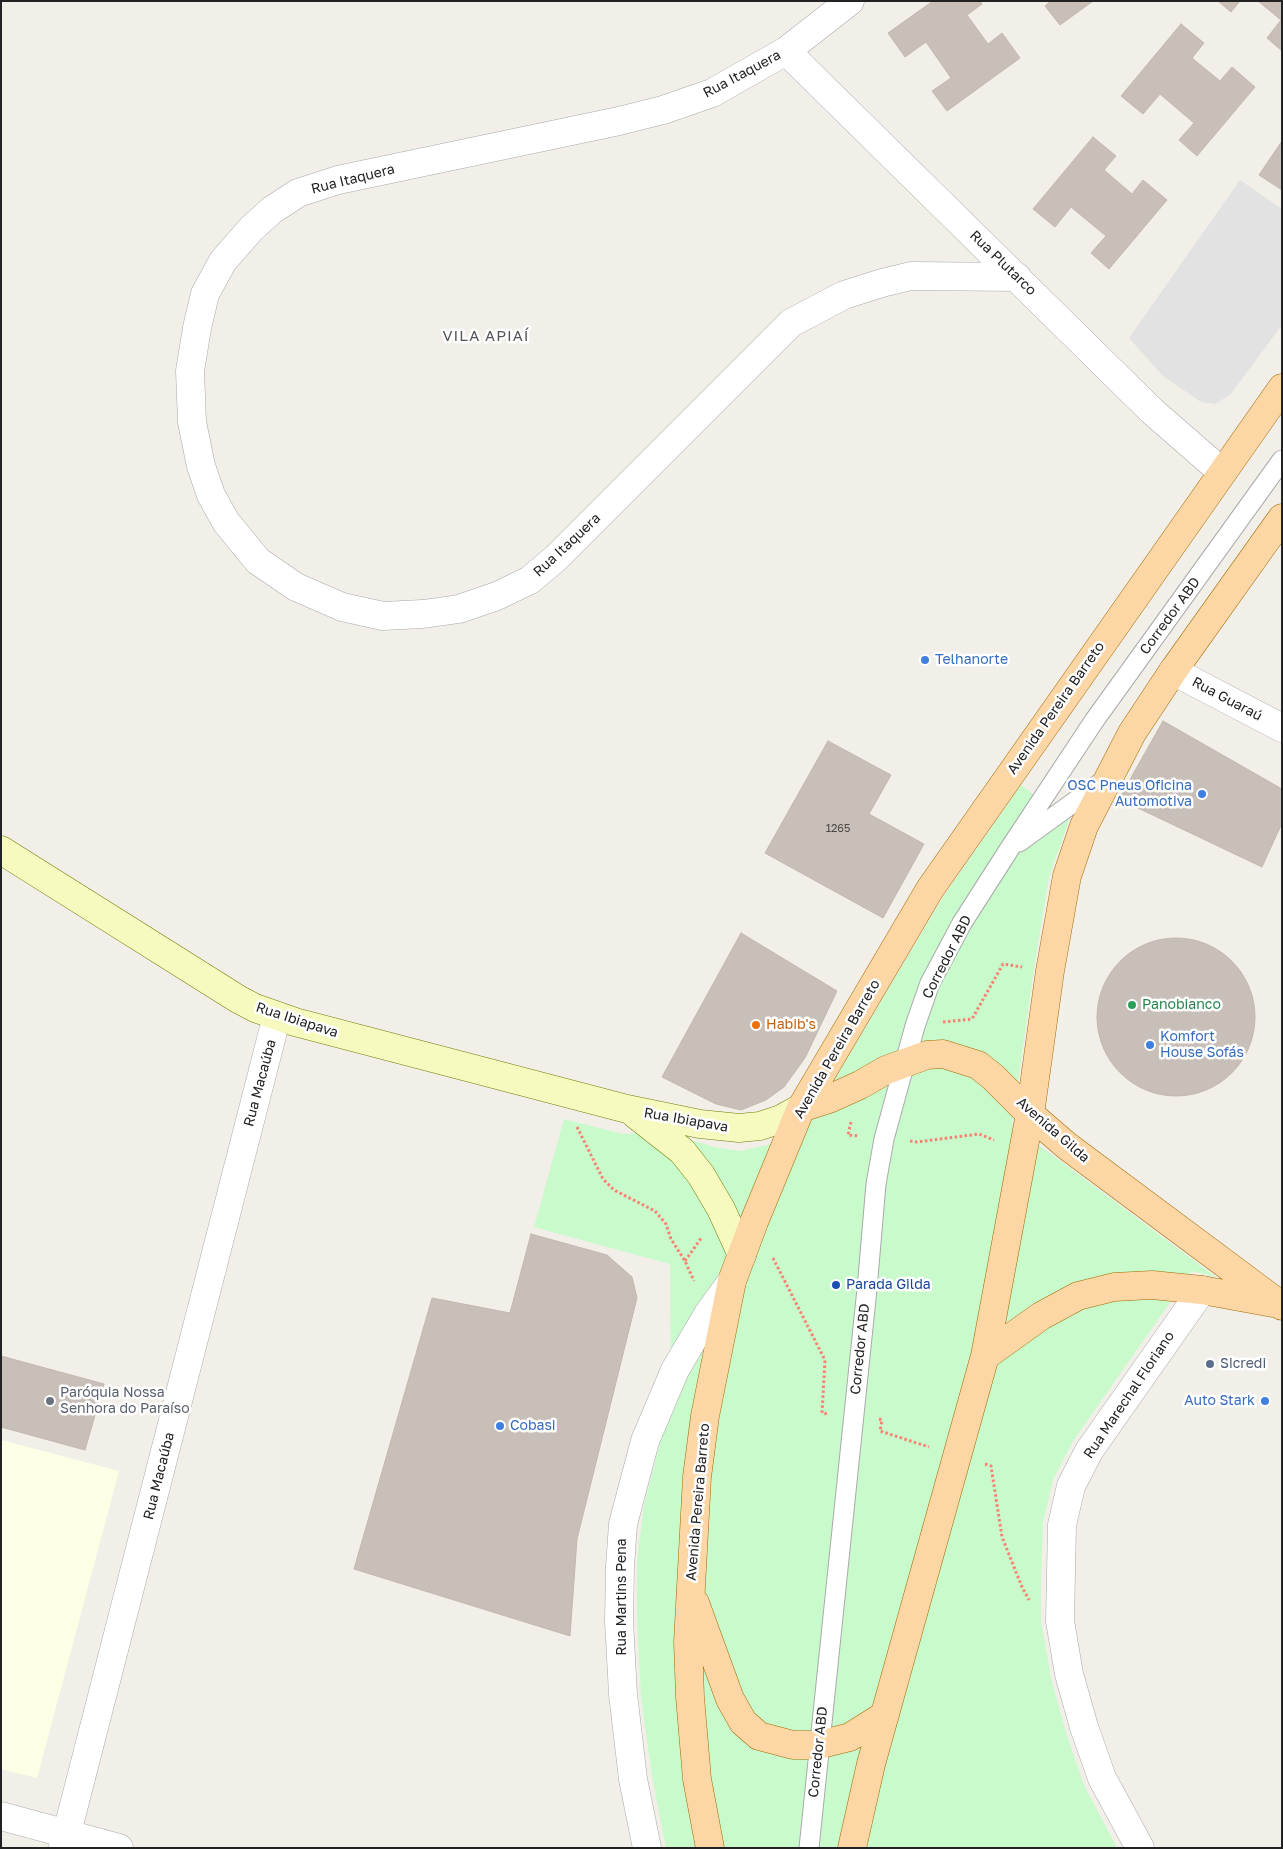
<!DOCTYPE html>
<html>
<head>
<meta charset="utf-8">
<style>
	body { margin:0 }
	#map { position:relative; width:1283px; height:1849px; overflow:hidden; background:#f2efe9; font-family:"Golos Text",sans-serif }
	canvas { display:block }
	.frame { position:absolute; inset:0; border:2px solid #222; pointer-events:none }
</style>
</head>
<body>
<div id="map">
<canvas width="1283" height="1849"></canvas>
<div class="frame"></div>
</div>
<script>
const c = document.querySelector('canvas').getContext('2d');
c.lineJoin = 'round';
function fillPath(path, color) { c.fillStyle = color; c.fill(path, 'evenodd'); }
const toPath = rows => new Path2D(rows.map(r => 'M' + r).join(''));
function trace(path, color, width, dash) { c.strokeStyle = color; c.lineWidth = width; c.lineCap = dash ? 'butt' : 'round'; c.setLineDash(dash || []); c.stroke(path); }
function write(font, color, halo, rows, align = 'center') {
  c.font = font + ' "Golos Text",sans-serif'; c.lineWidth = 5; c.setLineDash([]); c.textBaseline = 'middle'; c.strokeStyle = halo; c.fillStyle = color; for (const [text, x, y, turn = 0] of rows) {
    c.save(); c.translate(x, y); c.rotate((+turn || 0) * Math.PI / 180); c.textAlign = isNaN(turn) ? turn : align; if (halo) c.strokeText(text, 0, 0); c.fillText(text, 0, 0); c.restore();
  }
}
const education = toPath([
	[1,1440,119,1471,37,1778,1,1769]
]);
const park = toPath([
	[1021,785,1069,820,1049,877,1034,968,1012,1125,1216,1277,1192,1271,1073,1441,1053,1480,1043,1523,1041,1576,1041,1621,1051,1678,1066,1733,1084,1785,1117,1848,666,1848,652,1776,641,1697,637,1617,637,1561,644,1505,671,1401,670,1264,534,1227,564,1119,623,1134,667,1132,714,1147,740,1151,771,1144,832,1084,943,897]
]);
const parking = toPath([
	[1240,180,1282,209,1282,325,1230,395,1215,404,1201,402,1163,376,1129,338]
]);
const building = toPath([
	[933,1,980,1,982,4,967,15,988,44,1002,33,1020,58,947,111,932,91,951,78,926,42,905,57,888,33,933,1],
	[1051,1,1093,1,1060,25,1045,6,1051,1],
	[1218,1,1240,1,1231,12,1218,1],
	[1258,1,1282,1,1282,51,1267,38,1281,20,1258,1],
	[1181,24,1204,43,1192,58,1220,81,1232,67,1255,87,1197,156,1179,140,1194,123,1160,94,1143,114,1121,96,1181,24],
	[1093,137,1116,156,1104,170,1132,194,1143,180,1167,200,1109,269,1091,253,1106,236,1071,207,1055,227,1033,209,1093,137],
	[1282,141,1282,190,1259,175,1282,141],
	[1163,721,1282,789,1282,823,1262,867,1119,799,1163,721],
	[828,741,891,775,869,814,924,844,883,918,765,853,828,741],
	[741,933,837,991,805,1058,784,1087,766,1100,741,1110,716,1104,662,1077,741,933],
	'1097 1017a79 79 0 1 1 158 0a79 79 0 1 1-158 0Z',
	[531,1234,607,1255,632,1277,637,1298,577,1539,570,1636,354,1569,432,1298,510,1313,531,1234],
	[1,1356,104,1384,85,1450,1,1427,1,1356]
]);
const path = toPath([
	[943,1022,972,1019,1003,964,1022,967],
	[851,1122,848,1135,859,1136],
	[577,1127,603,1179,614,1190,655,1211,666,1224,671,1239,685,1261,694,1281],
	[910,1141,917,1142,979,1134,994,1140],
	[773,1258,825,1360,822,1413,828,1414],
	[685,1261,702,1237],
	[879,1419,882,1420,880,1431,929,1447],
	[985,1464,991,1466,1002,1537,1022,1587,1029,1600]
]);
const lane = toPath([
	[1019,842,1106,779],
	[809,1848,867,1289,876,1184,884,1139,915,1026,930,983,962,923,1010,848,1094,721,1282,460]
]);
const street = toPath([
	[850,1,786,51,712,93,663,110,619,121,338,180,298,193,272,210,251,229,223,261,205,294,197,328,190,371,192,422,201,466,211,495,226,522,258,561,296,587,342,607,383,616,423,614,459,609,497,596,530,580,556,558,791,323,844,295,882,283,911,276,1017,277],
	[786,51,1152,411,1222,472],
	[1173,671,1282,728],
	[1,1816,119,1848],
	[63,1848,277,1016],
	[647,1848,633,1779,623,1694,619,1621,620,1567,623,1524,645,1441,675,1370,708,1314,732,1281],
	[1140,1848,1102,1778,1084,1727,1069,1674,1060,1621,1062,1525,1071,1486,1089,1451,1202,1290]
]);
const secondary = toPath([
	[1,850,238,999,255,1008,295,1022,627,1109,700,1124,739,1128,760,1126,781,1119,801,1108],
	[635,1114,682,1151,701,1175,721,1209,742,1255]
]);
const primary = toPath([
	[801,1108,829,1099,860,1085,886,1070,927,1055,943,1054,978,1065,993,1077,1030,1114,1067,1146,1282,1306],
	[985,1356,1041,1316,1078,1296,1114,1287,1152,1285,1202,1290,1273,1303],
	[695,1603,730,1699,743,1722,759,1736,793,1745,818,1745,850,1737,885,1715],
	[710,1848,697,1779,690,1697,688,1642,697,1477,705,1416,732,1281,754,1222,801,1108,930,889,1282,388],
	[852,1848,871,1764,985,1356,1030,1114,1050,971,1067,876,1084,826,1132,733,1173,671,1282,518]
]);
const markers = [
	[925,660,5,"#3f7fe0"],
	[1202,794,5,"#3f7fe0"],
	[1132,1005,5,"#2e9e5b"],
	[756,1025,5,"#e8710a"],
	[1150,1045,5,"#3f7fe0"],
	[836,1285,5,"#1a4fb4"],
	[1210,1364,5,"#5c6f8a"],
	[50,1401,5,"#6b7280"],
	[1265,1401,5,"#3f7fe0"],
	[500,1426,5,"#3f7fe0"]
];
const numberNames = [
	["1265",838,829]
];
const streetNames = [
	["Rua Itaquera",742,74,-28],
	["Rua Itaquera",353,179,-14],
	["Rua Plutarco",1003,263,44],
	["Rua Itaquera",567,545,-43],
	["Corredor ABD",1170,616,-54],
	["Rua Guaraú",1227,699,28],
	["Avenida Pereira Barreto",1056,708,-55],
	["Corredor ABD",947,957,-63],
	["Rua Ibiapava",297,1020,18],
	["Avenida Pereira Barreto",837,1049,-60],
	["Rua Macaúba",260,1083,-75],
	["Rua Ibiapava",686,1120,10],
	["Avenida Gilda",1053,1130,41],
	["Corredor ABD",860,1349,-84],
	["Rua Marechal Floriano",1129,1395,-56],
	["Rua Macaúba",159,1476,-76],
	["Avenida Pereira Barreto",698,1502,-85],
	["Rua Martins Pena",622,1597,-90],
	["Corredor ABD",818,1752,-84]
];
const shopNames = [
	["Telhanorte",935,660],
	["OSC Pneus Oficina",1192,786,"right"],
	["Automotiva",1192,802,"right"],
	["Komfort",1160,1037],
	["House Sofás",1160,1053],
	["Auto Stark",1255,1401,"right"],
	["Cobasi",510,1426]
];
const leisureNames = [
	["Panobianco",1142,1005]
];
const foodNames = [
	["Habib's",766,1025]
];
const transitNames = [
	["Parada Gilda",846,1285]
];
const serviceNames = [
	["Sicredi",1220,1364]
];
const worshipNames = [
	["Paróquia Nossa",60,1393],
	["Senhora do Paraíso",60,1409]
];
const neighbourhoodNames = [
	["VILA APIAÍ",486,336]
];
fillPath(education, '#ffffe5');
fillPath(park, '#c8facc');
fillPath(parking, '#e2e2e2');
fillPath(building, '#c7bfb8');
trace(building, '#c4b6ab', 1);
trace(lane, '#a9a9a9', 21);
trace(street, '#a9a9a9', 29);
trace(secondary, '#707d05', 29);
trace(primary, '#a06b00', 29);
trace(path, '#fa8072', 3, [2.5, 2.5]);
trace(lane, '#fff', 19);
trace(street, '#fff', 28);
trace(secondary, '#f7fabf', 28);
trace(primary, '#fcd6a4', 28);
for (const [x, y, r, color] of markers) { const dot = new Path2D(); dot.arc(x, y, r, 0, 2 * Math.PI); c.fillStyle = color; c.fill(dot); trace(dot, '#fff', 2); }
write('11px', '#4b4948', null, numberNames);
write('14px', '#222', '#fff', streetNames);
write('14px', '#366cbe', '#fff', shopNames, 'left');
write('14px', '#27864d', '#fff', leisureNames, 'left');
write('14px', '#c56008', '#fff', foodNames, 'left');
write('14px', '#164399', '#fff', transitNames, 'left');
write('14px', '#4e5e75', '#fff', serviceNames, 'left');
write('14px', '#5b616d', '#fff', worshipNames, 'left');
c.letterSpacing = '1px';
write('15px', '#555', '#fff', neighbourhoodNames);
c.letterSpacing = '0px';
</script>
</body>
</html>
